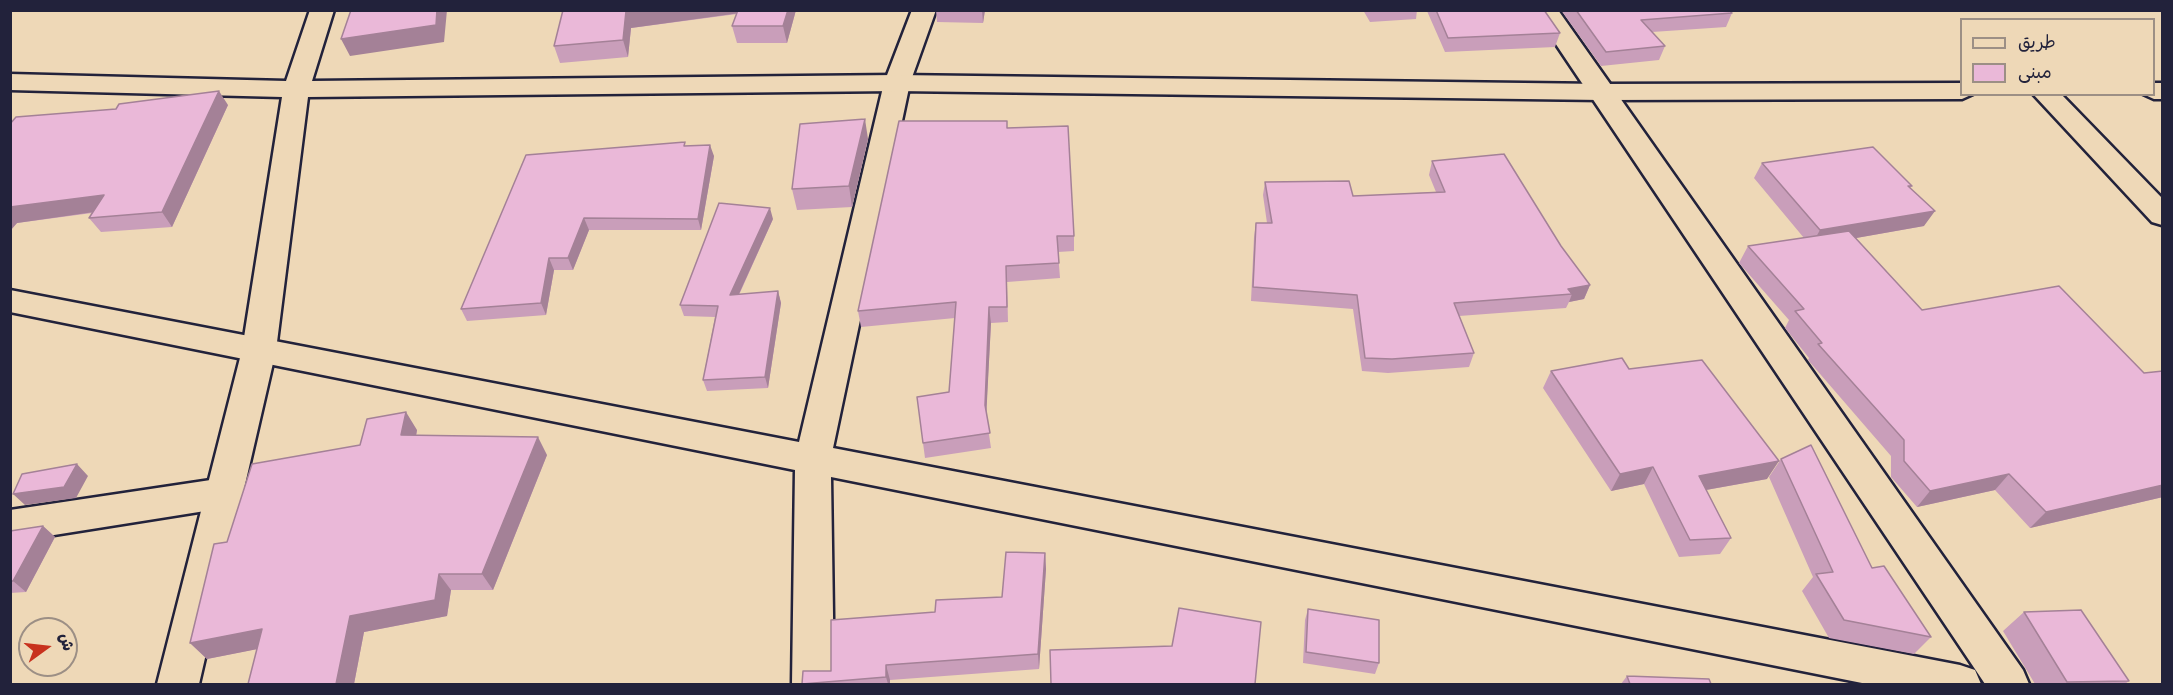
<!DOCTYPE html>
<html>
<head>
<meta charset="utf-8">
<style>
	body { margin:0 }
	#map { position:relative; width:2173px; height:695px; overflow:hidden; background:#eed8b7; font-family:"Gochi Hand","Playpen Sans Arabic",sans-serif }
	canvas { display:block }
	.frame { position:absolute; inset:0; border:12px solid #22223b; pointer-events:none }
	.legend { position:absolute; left:1960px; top:18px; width:195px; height:78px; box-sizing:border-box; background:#eed8b7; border:2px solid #9c8f85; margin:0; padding:8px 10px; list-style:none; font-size:18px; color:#22223b }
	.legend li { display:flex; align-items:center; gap:12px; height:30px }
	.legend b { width:30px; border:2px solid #9c8f85 }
	.north { position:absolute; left:18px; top:617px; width:60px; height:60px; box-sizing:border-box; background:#eed8b7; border:2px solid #9c8f85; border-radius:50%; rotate:75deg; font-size:16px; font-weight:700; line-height:24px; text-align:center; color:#22223b }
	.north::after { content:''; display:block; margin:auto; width:21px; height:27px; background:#c8321e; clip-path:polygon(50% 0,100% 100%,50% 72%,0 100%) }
</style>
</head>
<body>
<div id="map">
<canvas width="2173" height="695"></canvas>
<div class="frame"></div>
<ul class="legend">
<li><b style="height:8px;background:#eed8b7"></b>طريق</li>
<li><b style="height:16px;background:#eab8d8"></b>مبنى</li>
</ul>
<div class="north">ش</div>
</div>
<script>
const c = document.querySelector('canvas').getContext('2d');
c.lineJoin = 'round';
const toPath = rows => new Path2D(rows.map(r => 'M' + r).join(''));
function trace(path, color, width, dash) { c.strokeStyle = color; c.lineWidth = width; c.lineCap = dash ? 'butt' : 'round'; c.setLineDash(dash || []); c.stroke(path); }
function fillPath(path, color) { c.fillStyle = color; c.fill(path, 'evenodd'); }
const street = toPath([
	[912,10,936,10,910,83,833,448,1960,665,1975,670,1981,684,1867,684,831,477,834,684,792,684,795,470,10,312,10,290,799,442,884,83,912,10],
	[1533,10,1558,10,2023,670,2029,684,1985,684,1533,10],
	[2033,94,2061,94,2162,198,2162,225,2152,222,2033,94],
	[224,478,237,482,242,493,237,504,224,508,10,542,10,510,224,478]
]);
const secondary = toPath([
	[310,10,334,10,312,81,897,75,1602,84,1962,83,1962,94,1973,94,1962,99,1602,100,897,91,308,97,276,350,199,684,157,684,242,350,282,97,10,90,10,74,286,81,310,10],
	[2154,83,2162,83,2162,99,2154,99,2143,94,2154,94,2154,83]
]);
const wall = toPath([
	[563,10,796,10,787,43,737,43,732,26,737,14,631,28,628,57,560,63,554,46],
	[936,10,985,10,983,23,937,22],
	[1363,10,1417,10,1416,19,1370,22],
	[1544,10,1560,33,1555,47,1445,52,1427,11],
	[1561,10,1729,10,1732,13,1726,27,1652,32,1665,46,1659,60,1601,66],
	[228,105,172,227,101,232,89,218,92,213,17,223,10,231,10,124],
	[1007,128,1074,236,1074,251,1058,252,1060,278,1007,282,1008,322,991,323,986,414,991,448,925,458,923,443,949,392,955,318,861,327,858,311],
	[868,139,852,207,797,210,792,189],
	[686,146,714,156,701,230,589,230,573,270,554,270,546,315,467,321,461,309,526,155],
	[1432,161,1561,246,1590,285,1584,299,1569,302,1566,308,1459,316,1474,353,1469,367,1388,373,1362,371,1353,309,1251,301,1254,237,1256,223,1267,223,1263,195,1265,182,1353,196,1436,192,1429,175],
	[1762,163,1912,186,1910,188,1924,226,1856,238,1922,310,2144,373,2163,371,2163,497,2030,528,1995,490,1917,507,1891,477,1891,456,1808,360,1809,358,1785,328,1789,320,1739,263,1748,246,1804,238,1754,178],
	[773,219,739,295,778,291,781,303,768,388,707,391,703,380,715,317,684,316,680,305],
	[1551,371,1767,479,1706,490,1731,538,1720,554,1679,557,1644,484,1611,491,1543,388],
	[417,430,416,436,547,455,493,590,451,590,447,616,364,632,354,684,248,684,257,649,207,659,190,643,227,542,360,445],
	[1781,459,1931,637,1914,654,1829,638,1802,591,1813,577,1769,477],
	[43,526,55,537,26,592,10,593,10,531],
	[1045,553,1046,569,1039,669,890,680,890,684,802,684,831,671,935,612,1002,597],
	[1308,609,1379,663,1375,674,1303,663,1305,620],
	[2024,612,2129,681,2125,684,2035,684,2003,631],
	[1627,676,1711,684,1621,684]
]);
const shadedWall = toPath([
	[437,10,447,10,444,42,350,56,341,39],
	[629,10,747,10,747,12,631,28,628,57,623,40,626,11],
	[788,10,796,10,787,43,783,26],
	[982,10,985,10,983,23],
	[219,91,228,105,172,227,162,212],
	[865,119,868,139,852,207,849,186],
	[710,145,714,156,701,230,698,219],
	[104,195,115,209,17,223,10,231,10,207],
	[770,208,773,219,733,307,730,295],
	[1935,211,1924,226,1811,246,1820,230],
	[584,218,589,230,573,270,568,258],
	[549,258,554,270,546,315,541,303],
	[1590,285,1584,299,1569,302,1572,294,1568,289],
	[778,291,781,303,768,388,765,377],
	[989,307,991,323,986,420,985,405],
	[406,412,417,430,413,453,401,435],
	[538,437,547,455,493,590,482,574],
	[1779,461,1767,479,1689,493,1699,476],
	[77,464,88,476,76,498,25,505,13,494],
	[1653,467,1644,484,1611,491,1620,474],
	[2009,474,1995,490,1917,507,1930,491],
	[2163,485,2163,497,2030,528,2046,512],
	[43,526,55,537,26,592,13,581],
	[1045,553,1046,569,1039,669,1038,654],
	[439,574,451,590,447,616,364,632,354,684,336,684,350,616],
	[262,629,278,645,207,659,190,643],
	[886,665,890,680,890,684,888,684,886,677]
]);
const building = toPath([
	[351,10,437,10,436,25,341,39,351,10],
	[563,10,629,10,626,11,623,40,554,46,563,10],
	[738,10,788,10,783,26,732,26,738,10],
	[1436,10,1544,10,1560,33,1448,38,1436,10],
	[1576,10,1729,10,1732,13,1641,20,1665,46,1606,52,1576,10],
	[219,91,162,212,89,218,104,195,10,207,10,124,16,117,116,109,119,104,219,91],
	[865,119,849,186,792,189,800,124,865,119],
	[899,121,1007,121,1007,128,1068,126,1074,236,1057,236,1059,263,1006,266,1007,307,989,307,985,405,990,433,923,443,917,397,949,392,956,302,858,311,899,121],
	[685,142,684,146,710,145,698,219,584,218,568,258,549,258,541,303,461,309,526,155,685,142],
	[1873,147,1912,186,1908,186,1935,211,1820,230,1762,163,1873,147],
	[1504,154,1561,246,1590,285,1568,289,1572,294,1454,303,1474,353,1392,359,1365,358,1357,295,1253,287,1256,223,1272,223,1265,182,1349,181,1353,196,1445,192,1432,161,1504,154],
	[719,203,770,208,730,295,778,291,765,377,703,380,718,306,680,305,719,203],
	[1849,231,1922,310,2059,286,2144,373,2163,371,2163,485,2046,512,2009,474,1930,491,1904,461,1904,440,1818,344,1822,343,1795,311,1804,309,1748,246,1849,231],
	[1622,358,1629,369,1702,360,1779,461,1699,476,1731,538,1690,540,1653,467,1620,474,1551,371,1622,358],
	[406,412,401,435,538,437,482,574,439,574,435,600,350,616,336,684,248,684,262,629,190,643,214,544,227,542,252,464,360,445,367,419,406,412],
	[1811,445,1872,568,1884,566,1931,637,1844,620,1816,574,1833,572,1781,459,1811,445],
	[77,464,64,487,13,494,22,474,77,464],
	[43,526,13,581,10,581,10,531,43,526],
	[1006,552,1045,553,1038,654,886,665,886,677,802,684,803,671,831,671,831,620,935,612,936,600,1002,597,1006,552],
	[1179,608,1261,622,1255,684,1051,684,1050,650,1172,646,1179,608],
	[1308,609,1379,620,1379,663,1306,652,1308,609],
	[2081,610,2129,681,2067,682,2024,612,2081,610],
	[1627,676,1709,679,1711,684,1630,684,1627,676]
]);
trace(street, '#22223b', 5);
trace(secondary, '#22223b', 5);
fillPath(street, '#eed8b7');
fillPath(secondary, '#eed8b7');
fillPath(wall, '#c99eba');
fillPath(shadedWall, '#a48197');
fillPath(building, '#eab8d8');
trace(building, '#a48197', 1.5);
</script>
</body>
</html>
